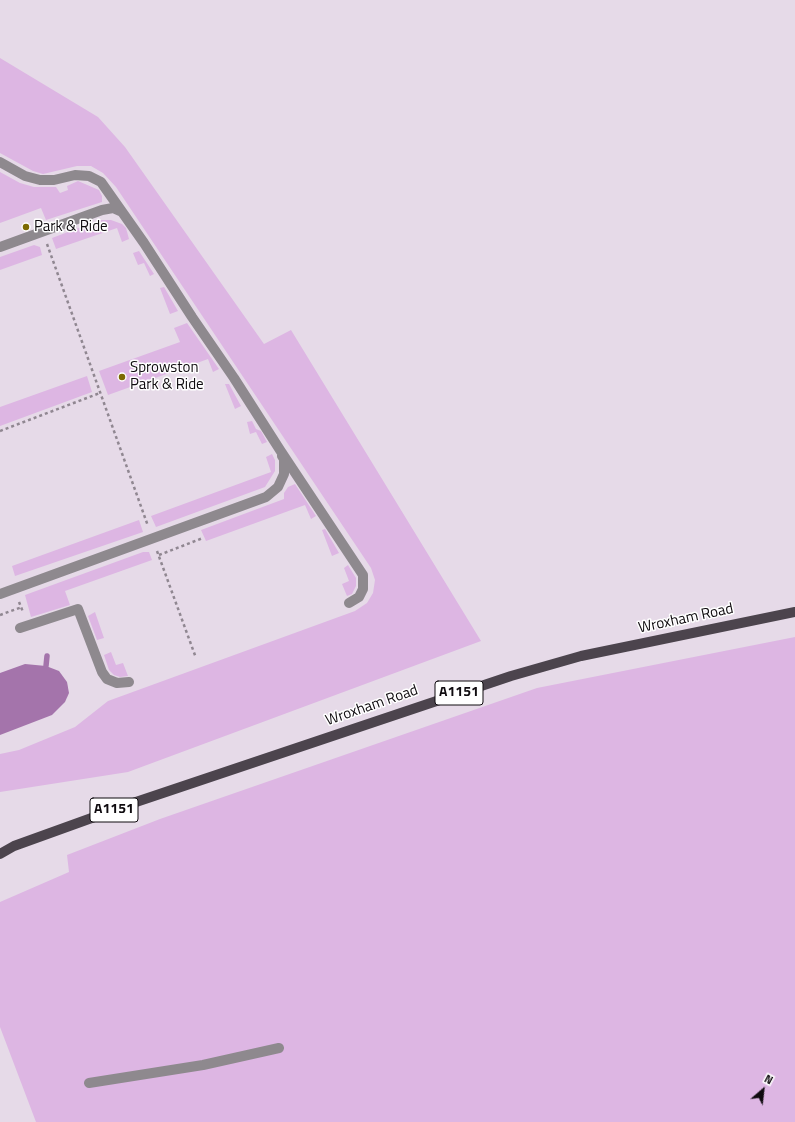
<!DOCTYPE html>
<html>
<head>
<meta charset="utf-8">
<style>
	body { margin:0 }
	#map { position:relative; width:795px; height:1122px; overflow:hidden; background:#e6dae8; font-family:"Titillium Web",sans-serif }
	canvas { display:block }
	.north { position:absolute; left:743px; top:1070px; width:40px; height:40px; -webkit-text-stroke:3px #fff; paint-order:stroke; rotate:28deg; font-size:11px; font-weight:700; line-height:16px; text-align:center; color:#0f0b0f }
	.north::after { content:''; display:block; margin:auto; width:14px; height:18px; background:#0f0b0f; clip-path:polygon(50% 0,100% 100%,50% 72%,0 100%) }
</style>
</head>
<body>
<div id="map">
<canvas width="795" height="1122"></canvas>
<div class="north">N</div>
</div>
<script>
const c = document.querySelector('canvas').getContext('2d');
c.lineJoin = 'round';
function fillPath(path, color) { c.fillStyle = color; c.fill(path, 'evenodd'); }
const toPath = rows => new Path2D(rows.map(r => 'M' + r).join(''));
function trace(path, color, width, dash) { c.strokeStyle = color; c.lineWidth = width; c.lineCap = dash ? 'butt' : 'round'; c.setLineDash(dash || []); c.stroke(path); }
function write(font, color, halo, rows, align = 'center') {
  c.font = font + ' "Titillium Web",sans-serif'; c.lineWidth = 3; c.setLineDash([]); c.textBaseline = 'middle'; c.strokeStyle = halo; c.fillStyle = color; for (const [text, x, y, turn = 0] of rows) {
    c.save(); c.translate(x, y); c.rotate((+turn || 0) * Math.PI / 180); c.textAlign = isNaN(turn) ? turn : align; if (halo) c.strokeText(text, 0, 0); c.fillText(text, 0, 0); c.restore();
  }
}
const green = toPath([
	[0,58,98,117,125,147,264,344,291,330,481,641,128,772,0,792,0,754,19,750,75,727,108,701,355,611,367,603,373,593,375,580,371,568,116,187,103,173,91,166,77,166,43,174,33,171,0,153],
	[0,172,20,183,34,187,56,187,60,193,68,190,67,186,78,181,99,190,102,196,102,202,46,220,41,208,0,223],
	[100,220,111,220,122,224,126,228,129,239,122,242,117,228,56,249,52,238],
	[34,245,40,247,42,255,0,270,0,257],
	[139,251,154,274,150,276,144,263,138,265,133,253],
	[164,287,178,311,170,314,160,288],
	[187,323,219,369,213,372,208,359,108,395,99,371,180,342,174,328],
	[87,376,92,392,0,426,0,407],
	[225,384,229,384,241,406,235,409],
	[252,421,256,429,261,431,267,442,262,444,256,432,250,434,247,422],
	[272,454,275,460,275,471,265,487,156,527,151,516,271,472,266,457],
	[295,484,316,516,311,519,305,505,206,541,201,530,284,499,284,493,288,487],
	[139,520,143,532,15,576,12,566],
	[325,529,339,553,332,556,322,530],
	[143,552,149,552,152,560,65,591,70,605,31,617,25,595],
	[348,565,356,578,356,586,352,594,347,596,342,584,349,581,344,568],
	[95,612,104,638,97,640,88,616],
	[795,637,795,1122,36,1122,0,1027,0,902,69,872,67,855,160,819,537,688],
	[111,652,116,665,123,663,128,676,120,677,114,675,109,670,104,655]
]);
const water = toPath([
	[25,664,46,666,59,671,67,682,69,693,65,702,52,715,0,735,0,673]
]);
const stream = toPath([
	[46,666,47,656]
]);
const path = toPath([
	[47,244,148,526],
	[0,431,100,393],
	[157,551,196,658],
	[159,555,203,538],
	[19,602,23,612],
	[0,615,22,607]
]);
const minor = toPath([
	[0,162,25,176,40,180,54,180,75,175,89,176,101,182,144,243,192,317,234,378,280,450,363,575,363,589,359,597,349,603],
	[0,247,102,210,113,208,122,212],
	[0,594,266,497,278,487,284,474,284,459,282,456],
	[20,628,78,609,102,672,107,679,117,683,129,682],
	[89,1083,203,1065,279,1048]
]);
const major = toPath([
	[0,854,14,846,136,802,511,676,581,656,795,612]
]);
const markers = [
	[26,227,4,"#7c6a02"],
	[122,377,4,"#7c6a02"]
];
const shields = [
	[459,693,48],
	[114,810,48]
];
const shieldNames = [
	["A1151",459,693],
	["A1151",114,810]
];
const poiNames = [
	["Park & Ride",34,227],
	["Sprowston",130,368],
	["Park & Ride",130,385]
];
const streetNames = [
	["Wroxham Road",686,619,-12],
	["Wroxham Road",372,706,-19]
];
fillPath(green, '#ddb6e3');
fillPath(water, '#a474ab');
trace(stream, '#a474ab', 5.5);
trace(path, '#908791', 2.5, [3, 3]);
trace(minor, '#8e898e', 10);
trace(major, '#4c444d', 10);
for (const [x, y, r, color] of markers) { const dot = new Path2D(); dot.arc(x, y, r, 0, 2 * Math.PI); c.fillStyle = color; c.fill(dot); trace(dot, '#fff', 1.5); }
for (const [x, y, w] of shields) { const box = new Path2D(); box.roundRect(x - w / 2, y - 12, w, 24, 3); c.fillStyle = '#fff'; c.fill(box); trace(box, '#0f0b0f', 1); }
write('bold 14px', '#0f0b0f', null, shieldNames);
write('15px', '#0f0b0f', '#fff', poiNames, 'left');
write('15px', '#0f0b0f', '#fff', streetNames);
</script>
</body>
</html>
